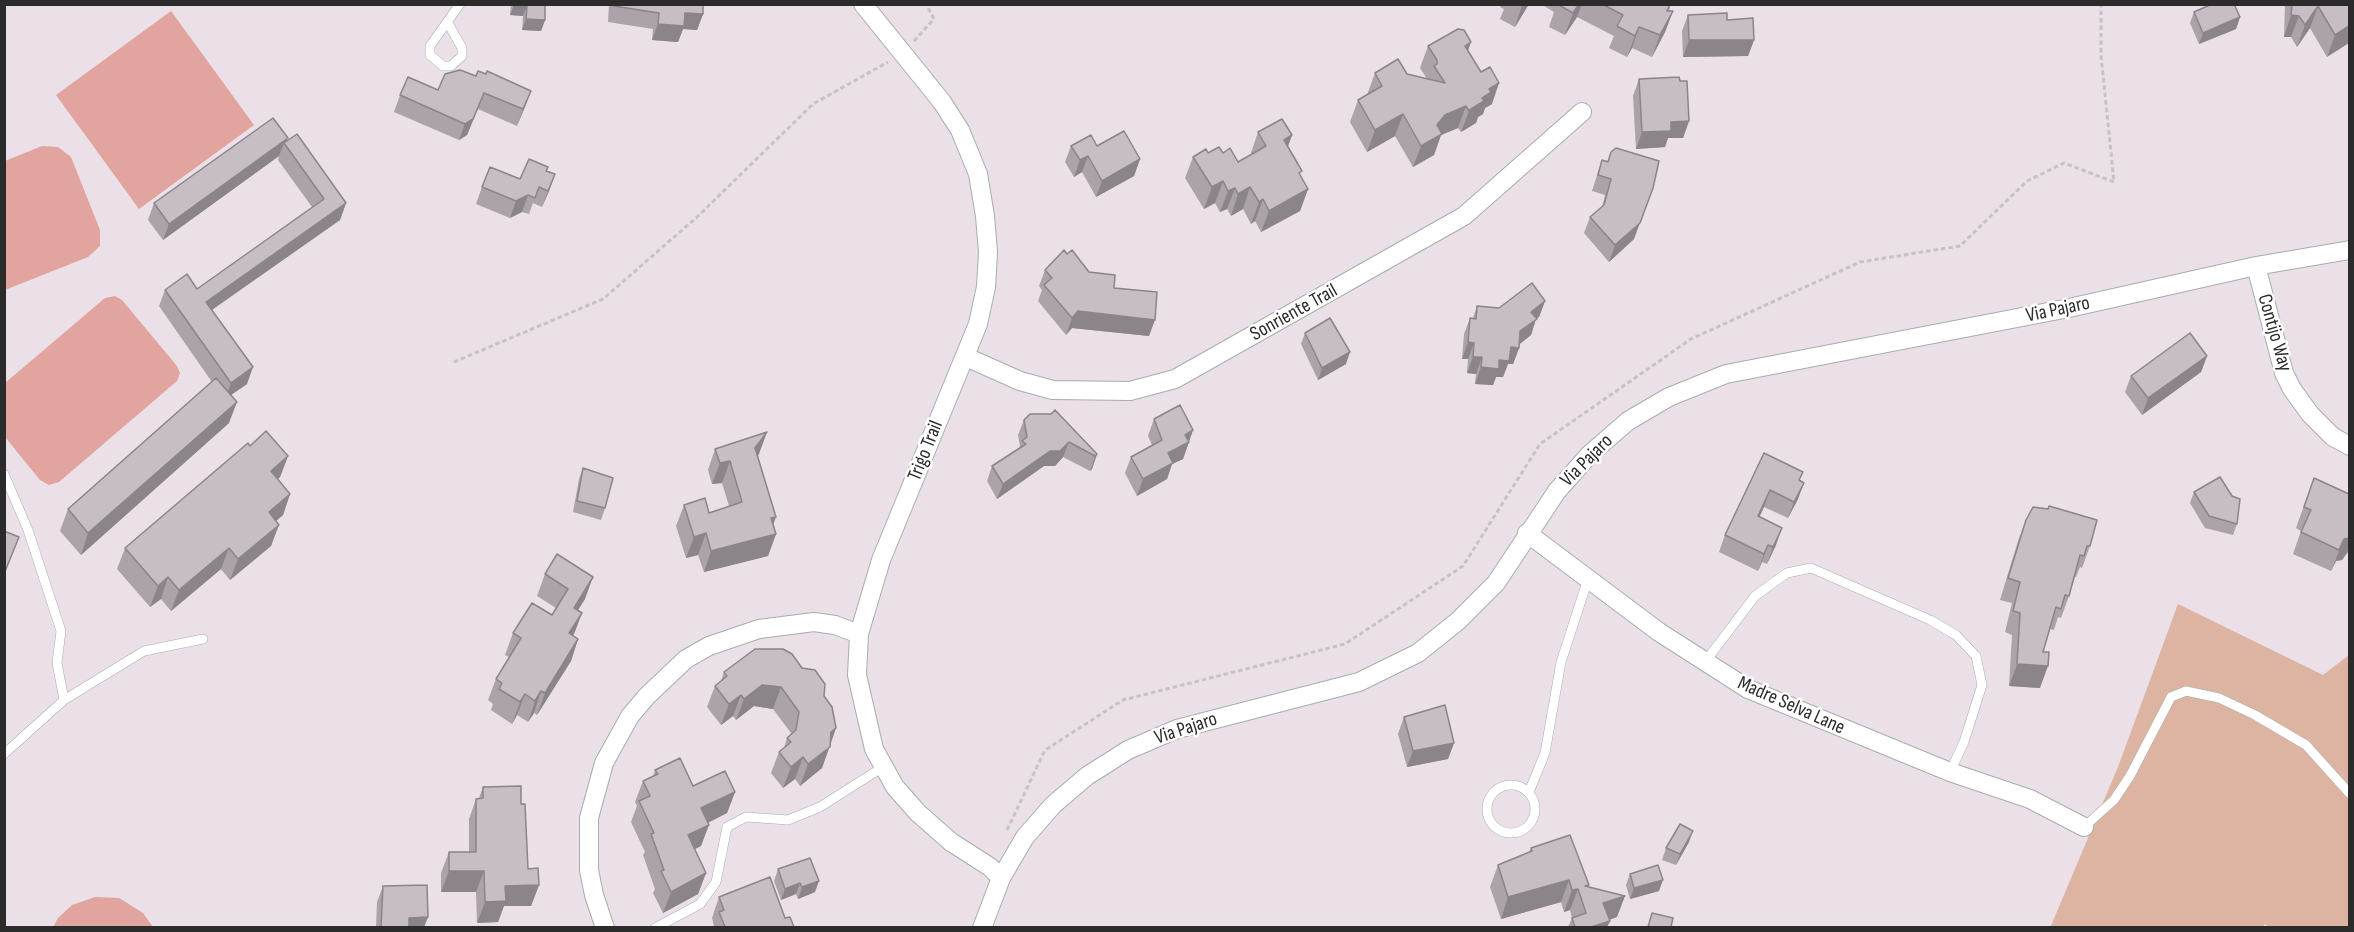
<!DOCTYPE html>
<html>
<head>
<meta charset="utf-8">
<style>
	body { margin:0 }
	#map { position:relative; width:2354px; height:932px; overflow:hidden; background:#ebdfe8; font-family:"Sofia Sans Condensed",sans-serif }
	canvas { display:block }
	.frame { position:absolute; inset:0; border:6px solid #2b2b2b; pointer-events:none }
</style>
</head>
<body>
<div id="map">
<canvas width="2354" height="932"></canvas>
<div class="frame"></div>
</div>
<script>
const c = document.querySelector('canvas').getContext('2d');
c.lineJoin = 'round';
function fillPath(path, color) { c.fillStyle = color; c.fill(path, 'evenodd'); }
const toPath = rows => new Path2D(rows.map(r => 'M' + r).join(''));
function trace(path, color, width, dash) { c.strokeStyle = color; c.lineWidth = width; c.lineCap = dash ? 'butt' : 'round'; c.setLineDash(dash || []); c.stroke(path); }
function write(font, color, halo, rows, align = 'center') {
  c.font = font + ' "Sofia Sans Condensed",sans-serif'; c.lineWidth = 5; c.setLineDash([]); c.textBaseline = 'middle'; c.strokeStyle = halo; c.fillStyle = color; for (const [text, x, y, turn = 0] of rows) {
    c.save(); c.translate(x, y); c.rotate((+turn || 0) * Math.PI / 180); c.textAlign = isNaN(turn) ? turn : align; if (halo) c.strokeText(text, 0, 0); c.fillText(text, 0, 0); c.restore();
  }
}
const green = toPath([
	[2178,604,2323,675,2349,655,2349,927,2270,928,2265,924,2262,928,2050,928,2118,767]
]);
const pitch = toPath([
	[171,11,254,125,139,209,56,95],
	[42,146,58,147,71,157,100,230,100,246,88,257,5,290,5,161],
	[115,296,122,300,177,366,180,373,177,381,59,482,49,485,40,480,5,437,5,383,105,298],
	[95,897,119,898,143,913,153,927,53,927,58,918,72,905]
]);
const path = toPath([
	[914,41,934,19,926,4],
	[454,362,603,299,696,218,813,104,888,62],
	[1007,830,1045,750,1123,700,1345,644,1463,566,1540,444,1691,339,1860,262,1960,246,2027,181,2064,163,2114,182,2101,55,2101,4]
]);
const service = toPath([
	[448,23,462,48,462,56,451,66,443,66,430,55,430,46,460,4],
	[4,474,28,530,61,631,57,663,64,700],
	[1705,662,1755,596,1787,573,1811,568,1930,620,1956,635,1976,656,1982,685,1964,742,1950,772],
	[4,754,64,700,144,651,203,639],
	'1487 809a24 24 0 1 1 48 0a24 24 0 1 1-48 0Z',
	[1529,792,1545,753,1561,662,1588,579],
	[2084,827,2114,800,2130,776,2171,697,2186,691,2219,698,2255,715,2306,745,2350,794],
	[655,928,700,904,716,882,727,827,746,817,788,820,820,807,883,767]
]);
const minor = toPath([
	[863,4,942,102,960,130,978,174,985,216,988,252,986,287,978,324,881,560,859,634,857,675,874,749,895,787,918,813,951,842,990,867,1001,878],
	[2256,266,2284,373,2292,389,2310,414,2333,437,2350,446],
	[966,357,1020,381,1053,390,1130,391,1175,379,1464,216,1582,112],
	[1527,533,1659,632,1748,689,1950,772,2030,799,2084,827],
	[605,928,594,895,589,870,589,818,604,763,630,716,647,696,686,659,709,646,759,629,814,622,835,625,859,634],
	[982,928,1001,878,1025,837,1053,805,1087,776,1128,750,1177,729,1359,682,1418,653,1458,621,1496,583,1557,491,1590,454,1628,421,1669,397,1726,374,2069,308,2256,266,2350,250]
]);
const wall = toPath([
	[511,4,545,4,545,20,541,31,522,30,523,16,510,15],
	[609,4,703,4,703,14,697,30,683,29,678,42,652,40,653,29,608,22],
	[1501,4,1529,4,1515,27,1500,19,1504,9,1500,7],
	[1541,4,1671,4,1669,11,1673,11,1665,32,1652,57,1632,48,1627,57,1609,48,1614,36,1577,17,1565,35,1549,27,1554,12],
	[2285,4,2349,4,2327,57,2310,28,2297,47,2291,37,2284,37],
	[2194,12,2240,17,2236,29,2199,44,2190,23],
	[1688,15,1727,20,1754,40,1748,56,1683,57,1682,31],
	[1471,42,1468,50,1492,104,1485,108,1483,114,1478,117,1476,123,1461,132,1458,128,1441,135,1434,155,1413,167,1395,136,1367,152,1350,122,1358,100,1367,95,1375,73,1427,79,1420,68,1428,46],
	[486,74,531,91,517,126,478,109,467,135,459,140,394,112,400,95,438,90,476,76],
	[1639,79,1680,81,1689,121,1683,138,1668,138,1665,147,1636,149,1633,96],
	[1258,132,1292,135,1288,146,1300,176,1308,189,1300,211,1261,232,1255,221,1251,224,1243,209,1231,216,1227,209,1220,212,1215,203,1204,209,1185,178,1193,157,1208,153,1223,153,1238,162,1251,155,1251,153],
	[287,141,346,203,340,220,212,310,247,384,231,395,229,423,81,555,60,531,68,509,212,382,159,306,165,290,197,289,312,207,278,160,279,156,163,240,148,220,154,203],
	[1071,146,1097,146,1140,159,1134,176,1096,197,1082,172,1074,177,1065,162],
	[1611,152,1634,239,1609,262,1584,233,1590,217,1602,207,1605,195,1592,191,1602,160,1607,162],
	[546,171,555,174,549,191,542,207,533,203,529,214,522,212,510,218,476,204,482,187,520,179],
	[1067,254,1089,272,1114,288,1149,336,1072,328,1066,335,1038,301,1042,290,1039,286,1045,270],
	[1545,301,1539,317,1536,319,1531,335,1519,344,1519,348,1513,364,1508,364,1503,377,1496,377,1493,385,1475,384,1476,374,1467,373,1468,359,1462,359,1464,334,1470,318,1473,318,1477,306,1499,308],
	[1305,333,1346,364,1318,380,1301,344],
	[2207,356,2201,372,2142,415,2125,392,2131,376],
	[1154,419,1193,430,1183,459,1172,464,1167,479,1137,496,1125,473,1131,457,1152,445,1148,436],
	[1024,420,1097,454,1092,469,1090,471,1063,457,1055,466,1044,466,997,499,987,481,992,466,1019,448,1020,446,1018,435],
	[715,449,759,454,758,455,776,534,768,556,704,572,698,555,686,558,676,526,684,505,709,513,729,506,722,483,712,484,708,470],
	[1764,453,1800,481,1798,499,1788,518,1764,507,1759,517,1776,545,1767,564,1762,562,1758,571,1719,552,1725,535],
	[288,456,280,477,278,479,290,494,283,515,276,521,271,546,230,580,221,569,171,611,161,599,150,607,117,569,125,548],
	[583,468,605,508,601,520,573,512,579,479],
	[2314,478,2349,494,2349,554,2347,553,2342,560,2336,561,2331,571,2293,554,2301,531,2296,528],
	[2194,492,2237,524,2233,535,2205,528,2190,503],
	[2026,520,2090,546,2082,568,2080,567,2076,577,2075,577,2069,596,2061,618,2058,617,2054,630,2050,629,2043,652,2040,688,2009,686,2012,635,2005,632,2012,603,2000,600,2018,541],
	[545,574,585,599,578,610,582,613,573,636,578,639,571,661,537,715,534,713,528,722,517,715,512,724,491,710,493,704,488,700,496,679,509,657,505,655,513,633,552,615,556,608,537,596],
	[724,672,824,696,836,728,822,768,800,786,795,779,783,788,771,773,779,752,784,748,787,738,791,735,791,733,773,709,754,706,736,720,733,716,721,725,707,707,715,686,721,681],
	[1404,717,1454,743,1448,759,1407,767,1398,734],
	[655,770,693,786,735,792,727,813,708,823,701,846,695,849,706,873,698,894,663,913,653,893,655,889,643,855,645,852,631,822,637,806,635,802,643,781,653,776],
	[483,787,521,804,528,869,539,885,531,906,504,906,498,922,477,923,476,892,441,892,441,873,449,852,469,852,469,819,476,799,479,798],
	[1689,842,1676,865,1662,860,1666,848],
	[1531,848,1589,885,1589,887,1617,917,1609,920,1610,921,1607,927,1568,927,1572,918,1570,910,1564,912,1561,902,1501,919,1490,887,1498,865,1529,852],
	[778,869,815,892,798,899,796,894,781,900,774,881],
	[1630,874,1659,891,1630,899,1626,885],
	[383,886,428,917,424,927,376,927,377,902],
	[719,897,785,918,794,927,714,927,714,926,712,918]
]);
const shadedWall = toPath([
	[1523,4,1529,4,1515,27,1522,5],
	[1579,4,1582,4,1577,17,1565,35,1573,13],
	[514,5,527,6,523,16,510,15],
	[2318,6,2310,28,2297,47,2305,25],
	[1673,11,1665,32,1652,57,1660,35],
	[685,13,703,14,697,30,683,29,678,42,652,40,658,24],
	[2291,15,2299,16,2291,37,2284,37],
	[2240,17,2236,29,2199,44,2203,33],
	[526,19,545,20,541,31,522,30],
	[2349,26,2349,43,2327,57,2335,35],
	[1639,27,1632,48,1627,57,1635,36],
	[1689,40,1754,40,1748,56,1683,57],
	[1471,42,1463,64,1465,46],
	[1499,83,1492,104,1485,108,1483,114,1478,117,1476,123,1461,132,1469,111,1489,89],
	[531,91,525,107,517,126,523,109],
	[484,93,467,135,459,140,465,124],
	[1466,106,1458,128,1441,135,1434,155,1413,167,1421,146,1445,115],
	[1403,114,1395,136,1367,152,1375,130],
	[1689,121,1683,138,1668,138,1665,147,1636,149,1642,132,1671,122],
	[1292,135,1284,157,1284,140],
	[288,138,285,145,284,143,279,156,163,240,169,224],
	[1088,156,1082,172,1074,177,1080,160],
	[1140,159,1134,176,1096,197,1102,181],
	[555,174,549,191,542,207,548,191],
	[1223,181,1215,203,1204,209,1212,187],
	[1250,187,1243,209,1231,216,1238,194],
	[1235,188,1227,209,1220,212,1228,191],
	[1653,188,1634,239,1609,262,1615,245],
	[1308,189,1300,211,1261,232,1269,211],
	[528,195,522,212,510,218,516,201],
	[1263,199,1255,221,1251,224,1259,202],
	[346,203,340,220,200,318,206,302],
	[1545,301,1539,317,1536,319,1531,335,1515,348,1519,348,1513,364,1508,364,1503,377,1496,377,1493,385,1475,384,1481,367,1511,347,1531,312],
	[1078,311,1155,320,1149,336,1072,328,1066,335,1072,318],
	[1468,342,1474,343,1468,359,1462,359],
	[1350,352,1346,364,1318,380,1322,368],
	[2207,356,2201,372,2142,415,2148,398],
	[1473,357,1482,357,1476,374,1467,373],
	[253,367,247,384,225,399,231,383],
	[237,402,229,423,81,555,88,533],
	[1193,430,1183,459,1172,464,1167,479,1137,496,1143,479,1168,453,1185,435],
	[767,432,759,454,748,469,755,448],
	[1069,442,1063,457,1055,466,1044,466,997,499,1003,484,1050,451],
	[1097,454,1092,469,1090,471,1095,456],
	[288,456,280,477,263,492,271,471],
	[730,461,722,483,712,484,720,463],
	[1804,483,1798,499,1788,518,1794,502],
	[1770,490,1764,507,1752,533,1758,516],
	[290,494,283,515,261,534,269,512],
	[776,517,769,536,776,534,768,556,704,572,711,551,771,518],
	[279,525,271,546,230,580,238,559],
	[1782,528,1776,545,1767,564,1773,547],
	[706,533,698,555,686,558,694,537],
	[2349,538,2349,547,2347,553,2342,560,2336,561,2331,571,2344,539],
	[1768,545,1762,562,1758,571,1764,554],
	[229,548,221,569,171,611,179,590],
	[168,577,161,599,150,607,158,586],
	[593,577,585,599,566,629,574,608],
	[582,613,574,634,561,655,569,633],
	[578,639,571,661,537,715,545,693],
	[2017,664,2048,666,2040,688,2009,686],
	[762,685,781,687,773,709,754,706,736,720,744,699],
	[541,691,534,713,528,722,535,701],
	[525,694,517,715,512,724,520,702],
	[741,695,733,716,721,725,729,704],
	[836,728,822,768,800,786,808,764,831,732],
	[1454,743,1448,759,1407,767,1413,751],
	[803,757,795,779,783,788,791,767],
	[735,792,727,813,693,830,701,808],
	[709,825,701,846,681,856,688,835],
	[1693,831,1689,842,1676,865,1680,854],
	[449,871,484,871,476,892,441,892],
	[706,873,698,894,663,913,671,892],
	[1569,880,1561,902,1501,919,1508,897],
	[1663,880,1659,891,1630,899,1634,888],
	[819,881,815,892,798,899,802,887],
	[800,883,796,894,781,900,785,889],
	[539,885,531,906,504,906,498,922,477,923,485,902,505,886],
	[1578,889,1570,910,1564,912,1572,890],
	[1625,896,1617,917,1596,924,1603,903],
	[428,917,424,927,405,927,409,918],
	[1610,921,1607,927,1591,927]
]);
const building = toPath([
	[545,4,545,20,526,19,527,6,514,5,545,4],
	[614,4,703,4,703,14,685,13,684,26,658,24,659,13,614,6,614,4],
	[1557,4,1579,4,1573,13,1557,4],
	[1602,4,1670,4,1667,11,1673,11,1660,35,1639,27,1635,36,1617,26,1623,15,1602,4],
	[2212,4,2234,4,2240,17,2203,33,2194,12,2212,4],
	[2292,4,2349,4,2349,26,2335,35,2318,6,2305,25,2299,16,2291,15,2292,4],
	[1727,13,1727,20,1753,18,1754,40,1689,40,1688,15,1727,13],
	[1458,29,1464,30,1471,42,1465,46,1481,72,1490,67,1499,83,1489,89,1491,92,1482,98,1484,101,1471,109,1469,111,1466,106,1445,115,1437,125,1442,134,1421,146,1403,114,1375,130,1358,100,1382,86,1375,73,1398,59,1407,74,1445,83,1434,66,1437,64,1437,60,1428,46,1458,29],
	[460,70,476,76,478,71,486,74,487,71,531,91,523,109,484,93,473,119,465,124,400,95,408,77,438,90,445,74,460,70],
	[1679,77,1680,81,1687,81,1689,121,1671,122,1671,131,1642,132,1639,79,1679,77],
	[273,118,288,138,169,224,154,203,273,118],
	[1282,119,1292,135,1284,140,1302,171,1299,173,1308,189,1269,211,1263,199,1259,202,1250,187,1238,194,1235,188,1228,191,1223,181,1212,187,1193,157,1206,149,1208,153,1219,147,1223,153,1230,148,1238,162,1266,146,1258,132,1282,119],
	[1124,131,1140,159,1102,181,1088,156,1080,160,1071,146,1091,135,1097,146,1124,131],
	[297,134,346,203,206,302,253,367,231,383,165,290,187,274,197,289,324,199,284,143,297,134],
	[1616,148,1659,161,1653,188,1640,223,1615,245,1590,217,1604,205,1611,179,1598,175,1602,160,1608,162,1611,152,1616,148],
	[529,159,548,167,546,171,555,174,548,191,539,187,535,198,528,195,516,201,482,187,490,167,520,179,529,159],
	[1064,250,1067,254,1072,250,1089,272,1115,275,1114,288,1157,292,1155,320,1078,311,1072,318,1044,285,1052,278,1045,270,1064,250],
	[1532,283,1545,301,1531,312,1537,319,1520,331,1519,348,1511,347,1509,361,1499,360,1499,369,1481,367,1482,357,1473,357,1474,343,1468,342,1470,318,1476,319,1477,306,1499,308,1532,283],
	[1330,318,1350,352,1322,368,1305,333,1330,318],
	[2190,333,2207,356,2148,398,2131,376,2190,333],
	[216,378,237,402,88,533,68,509,216,378],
	[1180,405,1193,430,1185,435,1189,442,1168,453,1173,463,1143,479,1131,457,1162,440,1154,419,1180,405],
	[1055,410,1097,454,1095,456,1069,442,1060,451,1050,451,1003,484,992,466,1026,444,1022,441,1027,437,1024,420,1030,414,1051,414,1055,410],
	[266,431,288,456,271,471,290,494,269,512,279,525,238,559,229,548,179,590,168,577,158,586,125,548,248,443,250,446,266,431],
	[767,432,755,448,776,517,771,518,776,534,711,551,706,533,694,537,684,505,705,498,709,513,742,502,730,461,720,463,715,449,767,432],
	[1764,453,1803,472,1799,480,1804,483,1794,502,1770,490,1758,516,1782,528,1773,547,1768,545,1764,554,1725,535,1764,453],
	[583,468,613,478,605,508,577,501,583,468],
	[2220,477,2232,496,2240,499,2237,524,2209,516,2194,492,2220,477],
	[2314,478,2349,494,2349,538,2344,539,2339,550,2301,532,2311,510,2304,507,2314,478],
	[2049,506,2097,520,2090,546,2087,546,2084,556,2080,555,2069,596,2065,595,2061,609,2056,607,2043,652,2049,652,2048,666,2017,664,2020,613,2013,611,2020,582,2008,578,2026,520,2033,507,2048,509,2049,506],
	[4,531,19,537,4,574,4,531],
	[557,554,593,577,574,608,582,613,569,633,578,639,545,693,541,691,535,701,525,694,520,702,499,689,502,683,496,679,521,638,513,633,532,603,552,615,568,589,545,574,557,554],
	[755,649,783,649,792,654,802,668,815,670,825,684,824,696,832,707,836,728,831,732,830,747,808,764,803,757,791,767,779,752,791,742,787,738,796,730,799,712,781,687,762,685,744,699,741,695,729,704,715,686,727,676,724,672,755,649],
	[1445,705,1454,743,1413,751,1404,717,1445,705],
	[680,758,693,786,725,771,735,792,701,808,709,825,688,835,706,873,671,892,661,871,664,870,651,834,654,833,639,801,650,796,643,781,658,774,655,770,680,758],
	[521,786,521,804,525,804,528,869,538,868,539,885,505,886,506,901,485,902,484,871,449,871,449,852,476,852,476,799,483,798,483,787,521,786],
	[1680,824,1693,831,1680,854,1666,848,1680,824],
	[1570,835,1589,885,1585,886,1625,896,1603,903,1610,921,1591,927,1575,927,1572,918,1586,913,1578,889,1572,890,1569,880,1508,897,1498,865,1532,851,1531,848,1570,835],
	[810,858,819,881,802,887,800,883,785,889,778,869,810,858],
	[1658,865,1663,880,1634,888,1630,874,1658,865],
	[770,877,785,918,790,917,794,927,723,927,725,927,719,912,724,910,719,897,770,877],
	[427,885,428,917,409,918,409,927,381,927,383,886,427,885],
	[1652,913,1673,918,1671,927,1648,927,1652,913]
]);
const streetNames = [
	["Via Pajaro",2058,310,-12],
	["Sonriente Trail",1294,313,-29],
	["Contijo Way",2274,333,74],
	["Trigo Trail",926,451,-68],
	["Via Pajaro",1587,461,-45],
	["Madre Selva Lane",1791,706,24],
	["Via Pajaro",1186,729,-18]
];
fillPath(green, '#dcb4a1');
fillPath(pitch, '#e2a49e');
trace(service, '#a5afaa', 10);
trace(minor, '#a5afaa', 20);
trace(path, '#c4c4c4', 3, [4.5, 3]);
trace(service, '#fff', 9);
trace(minor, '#fff', 18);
fillPath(wall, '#aba3a9');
fillPath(shadedWall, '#8b848a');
fillPath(building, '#c7bdc5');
trace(building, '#8b848a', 1.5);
write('20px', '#2b2b2b', '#fff', streetNames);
</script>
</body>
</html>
